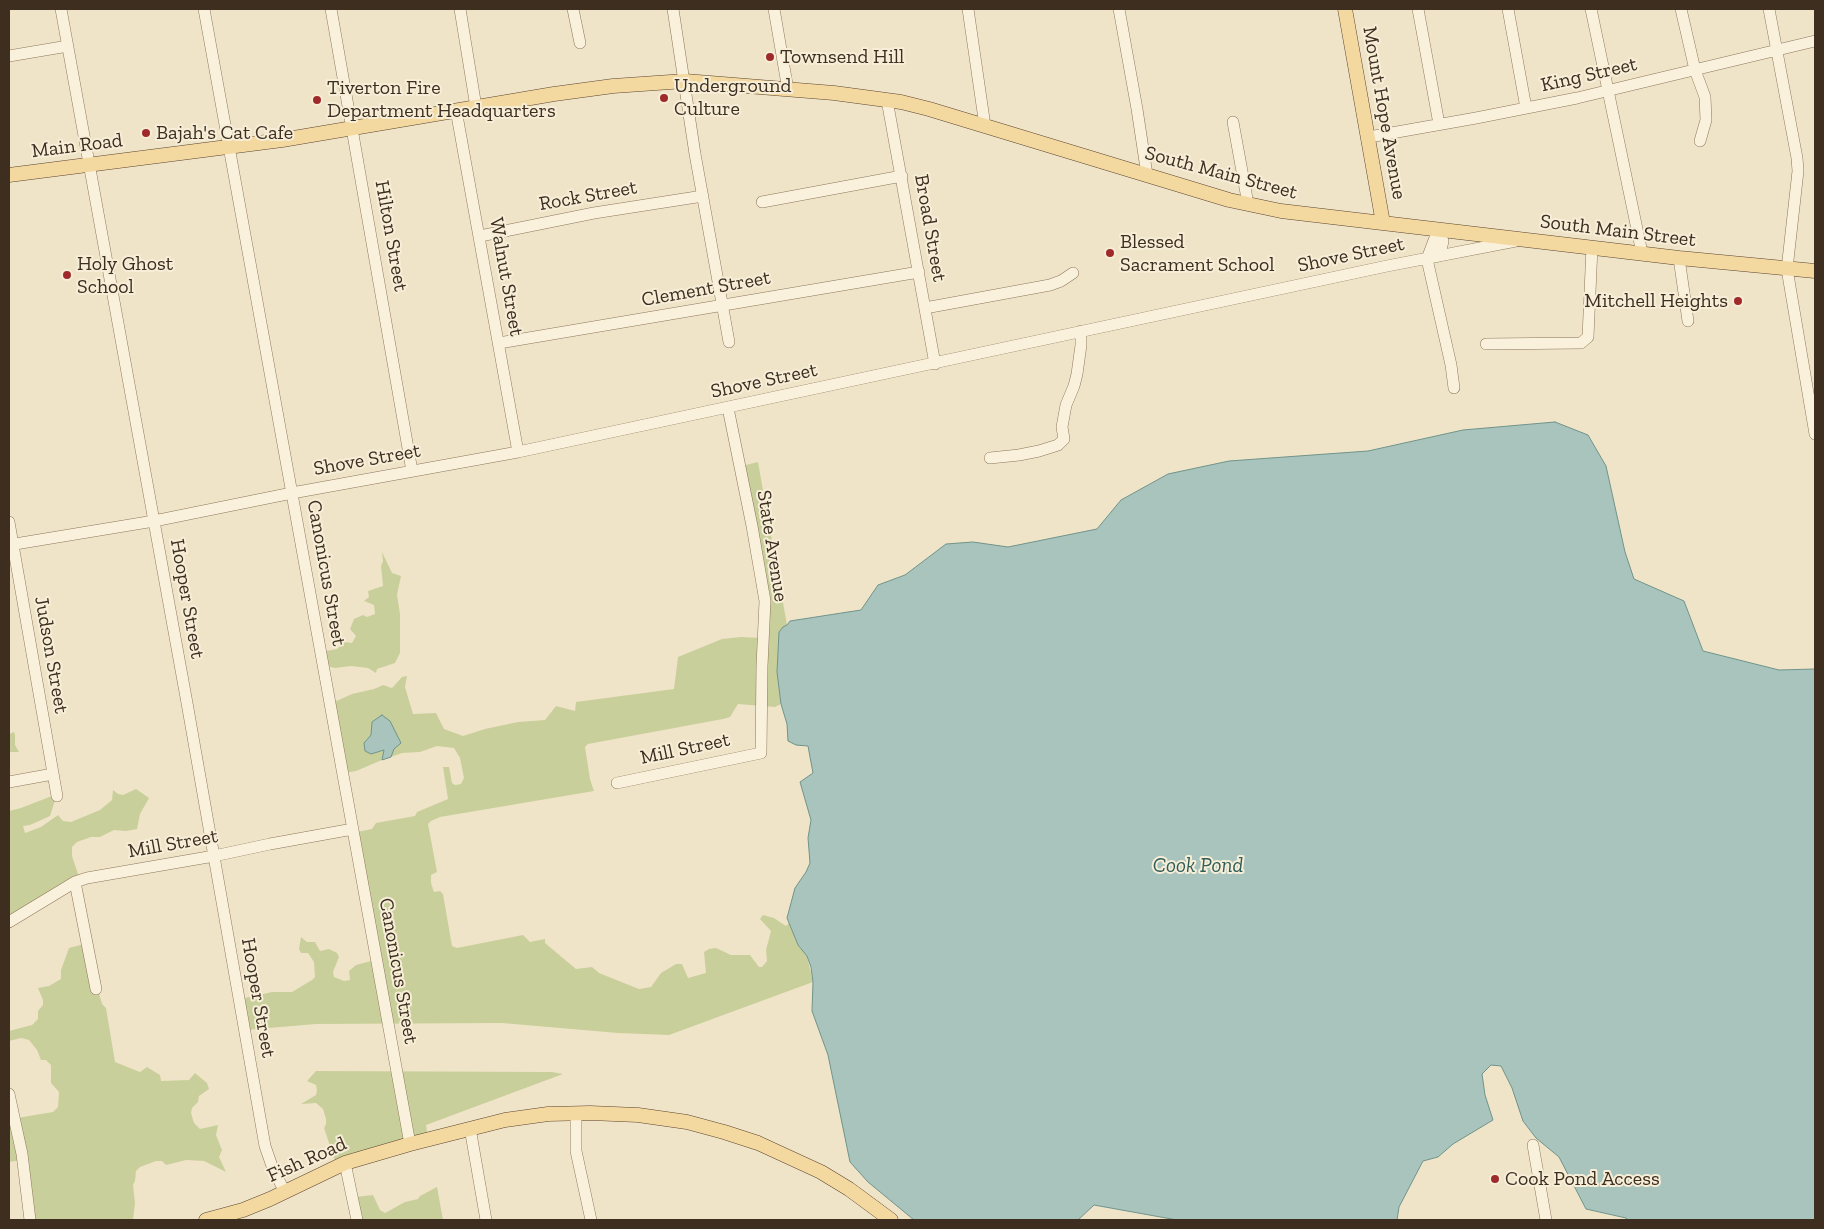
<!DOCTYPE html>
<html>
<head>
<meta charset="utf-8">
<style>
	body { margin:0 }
	#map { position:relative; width:1824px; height:1229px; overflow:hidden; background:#f0e4c8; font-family:"Zilla Slab",serif }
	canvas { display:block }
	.frame { position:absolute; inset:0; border:10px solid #3d2e20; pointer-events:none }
</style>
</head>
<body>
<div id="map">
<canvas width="1824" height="1229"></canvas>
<div class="frame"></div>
</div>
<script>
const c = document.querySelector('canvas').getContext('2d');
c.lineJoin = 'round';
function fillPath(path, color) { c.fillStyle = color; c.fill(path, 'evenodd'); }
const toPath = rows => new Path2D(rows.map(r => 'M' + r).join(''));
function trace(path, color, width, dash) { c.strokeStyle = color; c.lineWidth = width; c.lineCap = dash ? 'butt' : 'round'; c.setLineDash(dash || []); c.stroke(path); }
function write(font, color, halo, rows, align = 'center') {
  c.font = font + ' "Zilla Slab",serif'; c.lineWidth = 4; c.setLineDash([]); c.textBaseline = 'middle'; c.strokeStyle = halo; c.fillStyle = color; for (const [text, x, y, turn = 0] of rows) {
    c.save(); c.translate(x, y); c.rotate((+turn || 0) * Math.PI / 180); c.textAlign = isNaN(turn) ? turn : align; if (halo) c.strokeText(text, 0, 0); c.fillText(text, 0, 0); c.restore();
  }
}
const green = toPath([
	[758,462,787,625,779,632,777,672,781,704,775,707,738,704,730,717,723,719,588,744,585,747,590,779,594,791,440,817,431,821,428,824,437,872,431,875,431,883,434,892,440,891,443,894,452,946,457,948,523,935,530,942,545,939,545,943,576,969,592,967,599,973,639,989,651,987,661,973,676,964,682,964,688,978,706,973,704,952,709,949,716,948,731,955,750,955,759,967,762,967,767,961,766,950,771,931,760,919,763,915,774,918,786,926,789,923,798,945,807,956,813,982,669,1035,618,1033,502,1023,316,1024,245,1030,240,999,272,992,292,992,312,980,315,977,314,962,308,953,301,953,299,949,301,937,307,942,315,942,320,951,329,949,337,953,339,957,333,972,334,977,344,981,350,980,349,971,356,965,375,960,357,832,372,829,376,823,415,816,417,812,448,799,443,767,449,767,452,783,455,785,461,784,464,778,460,758,454,748,437,746,420,752,402,753,391,757,394,749,372,722,371,735,364,743,365,751,371,754,384,750,382,760,356,771,343,773,330,704,352,694,374,689,383,685,392,688,402,677,407,676,405,687,413,714,436,713,444,729,463,736,485,729,518,722,545,720,556,706,575,711,576,702,674,689,678,657,722,639,741,637,762,638,764,637,742,466],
	[382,552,392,573,401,576,397,595,400,614,400,653,395,663,377,669,376,673,368,668,351,666,335,668,322,665,321,652,337,649,344,642,352,643,356,636,350,629,354,619,363,615,367,617,375,614,374,605,364,601,369,597,368,591,383,586,381,566,383,561],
	[14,732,15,735,15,745,19,752,9,752,9,734],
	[136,789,149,798,140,814,137,829,126,831,114,830,100,837,91,837,77,842,72,847,72,856,80,880,9,923,9,811,21,808,57,794,50,816,30,825,23,826,25,833,41,827,58,815,63,821,71,822,100,810,112,800,113,790,118,794,123,795],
	[88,943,98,990,102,1004,106,1008,115,1062,140,1072,147,1067,160,1075,161,1081,189,1080,195,1073,207,1083,209,1089,199,1096,198,1102,192,1108,191,1113,194,1123,200,1129,218,1125,216,1135,222,1150,219,1157,226,1172,204,1161,186,1160,166,1165,162,1161,156,1161,140,1167,136,1171,135,1181,133,1185,135,1203,133,1220,30,1220,23,1160,9,1162,9,1084,17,1118,53,1112,58,1107,59,1092,51,1083,51,1065,46,1060,41,1060,37,1050,29,1040,21,1038,9,1041,9,1031,32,1025,38,1019,38,1011,43,1005,43,1000,38,988,49,986,61,979,61,970,69,948],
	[316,1071,552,1072,563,1074,426,1125,428,1138,337,1167,324,1128,326,1124,326,1119,323,1109,316,1103,301,1104,316,1095,317,1090,316,1085,307,1081],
	[437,1187,443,1220,355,1220,355,1197,373,1195,380,1210,385,1213,405,1202,418,1199,420,1196]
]);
const water = toPath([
	[1555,422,1588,435,1606,466,1625,552,1634,579,1684,601,1703,651,1779,670,1815,669,1815,1220,1628,1220,1626,1218,1586,1209,1559,1157,1536,1138,1523,1121,1512,1088,1501,1066,1491,1065,1482,1074,1485,1095,1493,1120,1453,1144,1438,1157,1423,1161,1399,1207,1397,1220,1177,1220,1094,1205,1078,1220,914,1220,868,1182,850,1162,828,1055,812,1011,813,982,811,967,807,956,798,945,787,918,795,888,806,872,810,863,808,838,811,820,800,782,813,773,808,746,796,745,788,741,787,724,781,704,777,672,779,632,783,627,787,625,790,621,861,610,878,585,905,575,946,544,973,542,1008,547,1097,529,1121,500,1168,474,1229,461,1368,451,1463,430,1555,422],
	[382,715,390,721,401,743,394,749,391,757,382,760,384,750,371,754,365,751,364,743,371,735,372,722,382,715]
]);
const minor = toPath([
	[61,9,187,703,265,1146,273,1169,285,1192],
	[204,9,410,1144],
	[331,9,412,471],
	[460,9,476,107],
	[573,9,580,43],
	[673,9,695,154,729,342],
	[774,9,788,90],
	[968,9,985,126],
	[1119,9,1137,109,1147,175],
	[1418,9,1439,124],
	[1508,9,1526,108],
	[1591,9,1642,253],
	[1681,9,1695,70,1705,97,1706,120,1700,141],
	[1769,9,1797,158,1798,171,1787,269,1815,434],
	[9,56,68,46],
	[887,100,935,364],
	[456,110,518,452],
	[1233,122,1248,204],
	[1369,137,1476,118,1577,98,1815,41],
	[762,202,902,176],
	[1438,230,1427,259,1451,365,1454,388],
	[480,236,594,213,703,196],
	[1436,257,1441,250,1443,241,1438,230],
	[1679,258,1688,321],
	[925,308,1050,285,1061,281,1073,273],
	[499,343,919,272],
	[1486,344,1581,343,1588,337,1592,247],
	[990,458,1019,455,1039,451,1058,445,1064,439,1062,427,1066,405,1074,386,1077,374,1081,345,1081,331],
	[9,522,57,796],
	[9,545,154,521,292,493,518,452,1387,266,1516,241],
	[9,782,53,774],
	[617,783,761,753,762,666,765,601,752,526,728,408],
	[75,882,96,989],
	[9,922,75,882,87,878,214,856,270,844,353,829],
	[9,1094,22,1154,30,1220],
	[576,1113,576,1151,591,1220],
	[470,1128,486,1220],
	[1533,1145,1546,1220],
	[345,1163,357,1220]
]);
const major = toPath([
	[1345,9,1383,223],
	[9,175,282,140,554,94,613,86,685,81,834,93,901,102,929,109,1229,200,1281,211,1679,258,1815,271],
	[206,1220,243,1210,270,1199,345,1163,410,1144,505,1120,548,1114,590,1113,638,1115,687,1122,724,1132,758,1143,821,1172,849,1189,891,1220]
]);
const markers = [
	[770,57,5,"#9e2a2b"],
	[664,98,5,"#9e2a2b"],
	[317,100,5,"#9e2a2b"],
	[146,133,5,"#9e2a2b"],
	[1110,253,5,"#9e2a2b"],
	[67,275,5,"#9e2a2b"],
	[1738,301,5,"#9e2a2b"],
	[1495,1179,5,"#9e2a2b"]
];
const poiNames = [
	["Townsend Hill",780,57],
	["Underground",674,86],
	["Culture",674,109],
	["Tiverton Fire",327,88],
	["Department Headquarters",327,111],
	["Bajah's Cat Cafe",156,133],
	["Blessed",1120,242],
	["Sacrament School",1120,265],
	["Holy Ghost",77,264],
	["School",77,287],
	["Mitchell Heights",1728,301,"right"],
	["Cook Pond Access",1505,1179]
];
const streetNames = [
	["King Street",1589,75,-13],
	["Mount Hope Avenue",1384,113,80],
	["Main Road",77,146,-7],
	["South Main Street",1221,173,15],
	["Rock Street",588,196,-10],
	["Broad Street",930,228,80],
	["South Main Street",1618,231,7],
	["Hilton Street",391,236,80],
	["Shove Street",1351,255,-12],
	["Walnut Street",506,277,80],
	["Clement Street",706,289,-10],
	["Shove Street",764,381,-12],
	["Shove Street",367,460,-10],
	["State Avenue",772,546,81],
	["Canonicus Street",326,573,80],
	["Hooper Street",187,599,80],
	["Judson Street",51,655,80],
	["Mill Street",685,749,-12],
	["Mill Street",173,844,-10],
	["Canonicus Street",398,971,80],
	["Hooper Street",258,998,80],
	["Fish Road",307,1160,-24]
];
const waterNames = [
	["Cook Pond",1198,866]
];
fillPath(green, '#c9cf9b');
fillPath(water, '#a9c4bc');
trace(water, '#6f938a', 1);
trace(minor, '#8d765c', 12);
trace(major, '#5b4430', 15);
trace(minor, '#faf1dc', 11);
trace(major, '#f3d9a0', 14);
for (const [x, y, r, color] of markers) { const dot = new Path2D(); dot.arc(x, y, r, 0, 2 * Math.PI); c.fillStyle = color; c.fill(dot); trace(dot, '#f7eed8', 2); }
write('20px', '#3d2e20', '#f7eed8', poiNames, 'left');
write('20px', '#3d2e20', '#f7eed8', streetNames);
write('italic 21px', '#2f5d5a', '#f7eed8', waterNames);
</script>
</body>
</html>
